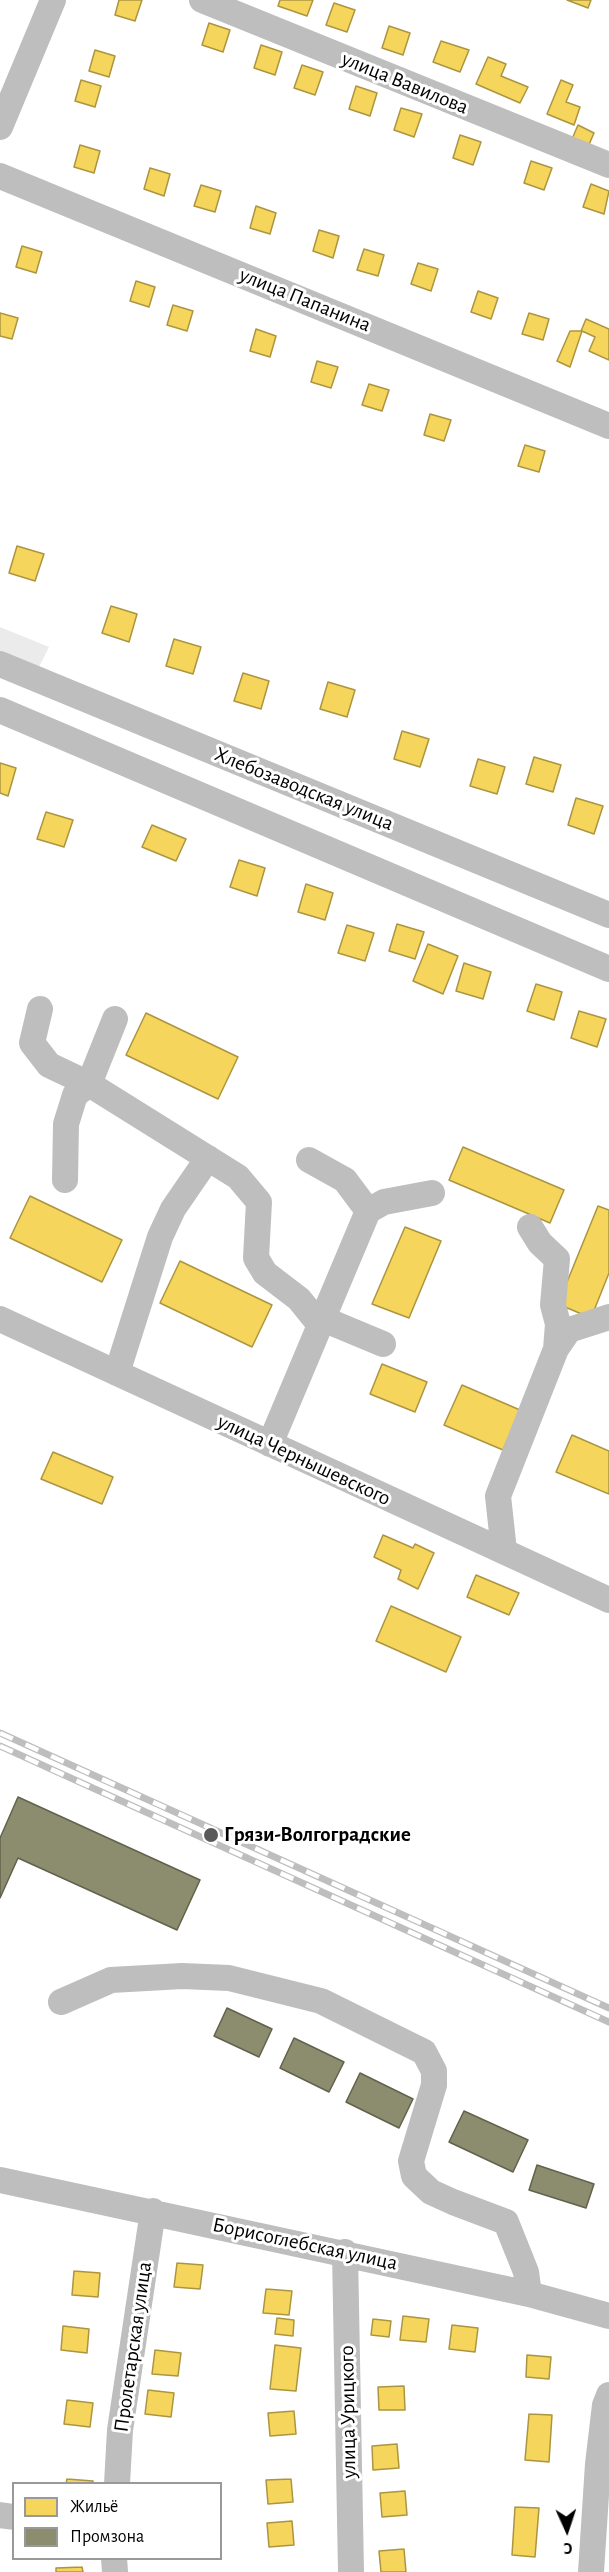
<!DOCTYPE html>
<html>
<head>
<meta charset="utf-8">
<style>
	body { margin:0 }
	#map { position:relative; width:609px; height:2572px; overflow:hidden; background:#fff; font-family:"Alegreya Sans",sans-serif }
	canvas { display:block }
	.legend { position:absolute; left:12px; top:2482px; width:210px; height:78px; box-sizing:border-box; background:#fff; border:2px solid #999; margin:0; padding:8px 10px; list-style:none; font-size:18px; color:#000 }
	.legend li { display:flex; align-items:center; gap:12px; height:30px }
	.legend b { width:30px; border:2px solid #999 }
	.north { position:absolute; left:537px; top:2500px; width:60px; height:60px; -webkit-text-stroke:4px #fff; paint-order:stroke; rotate:177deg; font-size:16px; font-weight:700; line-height:24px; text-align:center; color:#000 }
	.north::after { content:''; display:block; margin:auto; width:21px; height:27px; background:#000; clip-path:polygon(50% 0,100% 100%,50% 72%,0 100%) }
</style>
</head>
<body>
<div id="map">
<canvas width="609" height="2572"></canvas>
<ul class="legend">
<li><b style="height:16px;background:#f6d55c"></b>Жильё</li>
<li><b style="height:16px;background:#8c8c6e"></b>Промзона</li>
</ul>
<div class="north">С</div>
</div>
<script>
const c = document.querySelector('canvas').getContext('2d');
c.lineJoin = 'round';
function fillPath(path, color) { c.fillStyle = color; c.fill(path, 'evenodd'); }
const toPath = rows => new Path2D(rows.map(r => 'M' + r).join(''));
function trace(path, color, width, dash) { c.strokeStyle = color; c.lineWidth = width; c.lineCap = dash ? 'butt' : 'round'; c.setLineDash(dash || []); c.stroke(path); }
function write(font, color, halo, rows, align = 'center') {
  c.font = font + ' "Alegreya Sans",sans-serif'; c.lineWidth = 6; c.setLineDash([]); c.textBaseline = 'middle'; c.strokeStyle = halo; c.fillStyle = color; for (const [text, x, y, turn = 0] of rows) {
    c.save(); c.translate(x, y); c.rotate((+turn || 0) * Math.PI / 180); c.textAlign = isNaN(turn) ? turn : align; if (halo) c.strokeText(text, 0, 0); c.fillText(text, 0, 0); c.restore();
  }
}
const green = toPath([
	[0,627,49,647,37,671,0,656]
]);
const homes = toPath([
	[119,0,142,0,135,21,115,15,119,0],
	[280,0,313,0,307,16,278,6,280,0],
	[567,0,591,0,588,8,567,0],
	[334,3,355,10,347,32,326,25,334,3],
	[209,23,230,30,223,52,202,45,209,23],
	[389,26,410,33,403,55,382,48,389,26],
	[441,41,469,50,460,72,433,62,441,41],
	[261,45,282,52,275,75,254,68,261,45],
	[95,50,115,56,109,77,89,71,95,50],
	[488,57,506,64,501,76,528,87,520,103,476,84,488,57],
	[302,65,323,72,315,95,294,88,302,65],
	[81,80,101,86,95,107,75,101,81,80],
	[561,80,573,85,566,102,580,107,574,125,547,114,561,80],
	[356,86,377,93,370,116,349,109,356,86],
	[401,108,422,114,414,137,394,130,401,108],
	[578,125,594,133,588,147,572,139,578,125],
	[460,135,481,142,473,165,453,158,460,135],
	[80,145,100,151,94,173,74,167,80,145],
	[531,161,552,168,544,190,524,183,531,161],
	[150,168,170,174,164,196,144,189,150,168],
	[591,184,609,191,604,214,583,207,591,184],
	[201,185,221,191,215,212,194,206,201,185],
	[256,206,276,213,270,234,250,228,256,206],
	[319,230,339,236,333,258,313,251,319,230],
	[22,246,42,252,36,273,16,267,22,246],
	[364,249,384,255,378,276,357,270,364,249],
	[418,263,438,269,431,291,411,284,418,263],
	[136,281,155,287,149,307,130,301,136,281],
	[478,291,498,298,491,319,471,312,478,291],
	[173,305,193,311,187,331,167,325,173,305],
	[0,313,18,318,12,339,0,336,0,313],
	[529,313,549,319,543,340,522,334,529,313],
	[586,319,609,329,609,360,589,351,595,337,582,331,570,367,557,361,570,331,581,331,586,319],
	[256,329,276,336,270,357,250,351,256,329],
	[317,361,338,367,331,388,311,382,317,361],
	[369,384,389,390,382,411,362,405,369,384],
	[430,414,451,420,444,441,424,435,430,414],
	[525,445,545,451,539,472,518,466,525,445],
	[17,546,44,554,35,581,9,573,17,546],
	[111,606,137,614,129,642,102,633,111,606],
	[174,639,201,647,193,674,166,666,174,639],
	[243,673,269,681,261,709,234,701,243,673],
	[328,682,355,690,347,717,320,709,328,682],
	[402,731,429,739,420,767,394,759,402,731],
	[534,757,561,765,553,792,526,784,534,757],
	[478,759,505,767,497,794,470,786,478,759],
	[0,763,16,768,8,796,0,793,0,763],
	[576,798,603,806,594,834,568,825,576,798],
	[46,812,73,820,64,847,37,839,46,812],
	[152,825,186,839,176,861,142,847,152,825],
	[239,860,265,868,257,896,230,887,239,860],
	[306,884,333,893,325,920,298,912,306,884],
	[397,924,424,932,415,959,389,951,397,924],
	[347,925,374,933,365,961,338,953,347,925],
	[428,944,458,956,443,994,413,981,428,944],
	[464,963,491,972,483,999,456,991,464,963],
	[536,984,562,992,554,1020,527,1011,536,984],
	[579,1011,606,1019,597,1047,571,1038,579,1011],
	[146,1013,238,1057,218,1099,126,1055,146,1013],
	[463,1147,564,1190,550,1223,449,1180,463,1147],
	[30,1196,122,1240,102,1282,10,1238,30,1196],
	[598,1206,609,1210,609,1273,591,1318,558,1304,598,1206],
	[405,1227,441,1241,409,1318,372,1304,405,1227],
	[180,1261,272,1305,252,1347,160,1303,180,1261],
	[382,1364,427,1382,415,1412,370,1394,382,1364],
	[462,1385,520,1410,503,1450,444,1425,462,1385],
	[572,1435,609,1451,609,1494,556,1472,572,1435],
	[53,1452,113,1477,102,1504,41,1479,53,1452],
	[383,1535,413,1548,415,1544,434,1553,418,1589,398,1579,401,1570,374,1557,383,1535],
	[476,1575,519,1593,509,1615,467,1597,476,1575],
	[391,1606,461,1637,446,1672,376,1641,391,1606],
	[177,2263,203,2265,200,2289,174,2287,177,2263],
	[74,2271,100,2273,98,2297,72,2295,74,2271],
	[266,2289,292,2291,289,2315,263,2313,266,2289],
	[403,2316,429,2319,426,2342,400,2340,403,2316],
	[277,2318,294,2320,293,2336,275,2334,277,2318],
	[373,2319,391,2321,389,2337,371,2335,373,2319],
	[452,2325,478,2328,475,2352,449,2349,452,2325],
	[63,2326,89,2329,87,2353,61,2350,63,2326],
	[275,2345,301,2348,296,2391,270,2389,275,2345],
	[155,2350,181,2353,178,2376,152,2374,155,2350],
	[527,2355,551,2357,549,2379,526,2377,527,2355],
	[404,2386,405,2410,379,2410,378,2387,404,2386],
	[148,2390,174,2393,171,2417,145,2414,148,2390],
	[67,2400,93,2403,90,2427,64,2424,67,2400],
	[294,2411,296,2434,270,2436,268,2413,294,2411],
	[529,2414,552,2415,549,2462,525,2460,529,2414],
	[397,2444,399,2468,373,2470,372,2446,397,2444],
	[67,2479,93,2481,93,2484,66,2484,67,2479],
	[291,2479,293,2502,268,2504,266,2480,291,2479],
	[405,2491,407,2515,382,2517,380,2493,405,2491],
	[515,2507,539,2508,535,2557,512,2555,515,2507],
	[292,2521,294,2545,269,2547,267,2523,292,2521],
	[404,2549,406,2572,381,2572,379,2551,404,2549],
	[82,2567,83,2572,56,2572,56,2568,82,2567]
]);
const industry = toPath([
	[18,1797,200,1880,177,1930,18,1858,0,1898,0,1838,18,1797],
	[227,2008,272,2029,259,2057,214,2036,227,2008],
	[294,2038,344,2062,329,2092,280,2068,294,2038],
	[360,2073,413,2099,399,2128,346,2102,360,2073],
	[464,2111,528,2140,513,2172,449,2142,464,2111],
	[537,2165,594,2184,586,2208,529,2190,537,2165]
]);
const minor = toPath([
	[202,0,609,165],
	[0,127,53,0],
	[0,176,609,426],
	[0,664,609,915],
	[0,710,609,969],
	[40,1009,32,1043,49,1065,89,1084,238,1177,259,1202,256,1258,265,1273,299,1299,320,1325],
	[309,1160,345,1180,368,1211],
	[65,1180,66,1124,75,1095,89,1084,115,1019],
	[530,1227,540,1243,557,1259,553,1305,558,1324,556,1349],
	[0,1319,609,1600],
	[323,1319,383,1344],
	[117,1373,160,1237,173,1209,208,1158],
	[270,1444,368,1211,384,1202,432,1193],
	[504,1551,498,1496,556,1349,569,1330,609,1317],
	[61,2002,111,1980,182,1976,229,1978,321,2001,424,2052,434,2071,434,2085,411,2161,414,2176,431,2192,453,2202,506,2222,526,2272,529,2294],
	[0,2180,529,2294,609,2316],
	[345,2252,351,2572],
	[117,2484,120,2430,153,2211],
	[0,2515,14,2517],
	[114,2558,115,2572],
	[591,2572,598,2464,605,2405,609,2395]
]);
const rail = toPath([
	[0,1733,609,2008],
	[0,1746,609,2022]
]);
const markers = [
	[211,1835,8,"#595959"]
];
const streetNames = [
	["улица Вавилова",405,83,22],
	["улица Папанина",305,300,22],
	["Хлебозаводская улица",304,789,22],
	["улица Чернышевского",304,1460,25],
	["Борисоглебская улица",305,2244,12],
	["Пролетарская улица",133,2347,-82],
	["улица Урицкого",348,2412,-91]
];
const poiNames = [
	["Грязи-Волгоградские",224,1835]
];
fillPath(green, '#ebebeb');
fillPath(homes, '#f6d55c');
trace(homes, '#ac9540', 1.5);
fillPath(industry, '#8c8c6e');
trace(industry, '#62624d', 1.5);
trace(minor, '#bebebe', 26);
trace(rail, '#bebebe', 7);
trace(rail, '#fff', 4.5, [14]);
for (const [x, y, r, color] of markers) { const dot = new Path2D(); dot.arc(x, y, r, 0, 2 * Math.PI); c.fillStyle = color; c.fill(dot); trace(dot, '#fff', 2); }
write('21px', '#000', '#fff', streetNames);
write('bold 21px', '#000', '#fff', poiNames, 'left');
</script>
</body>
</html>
